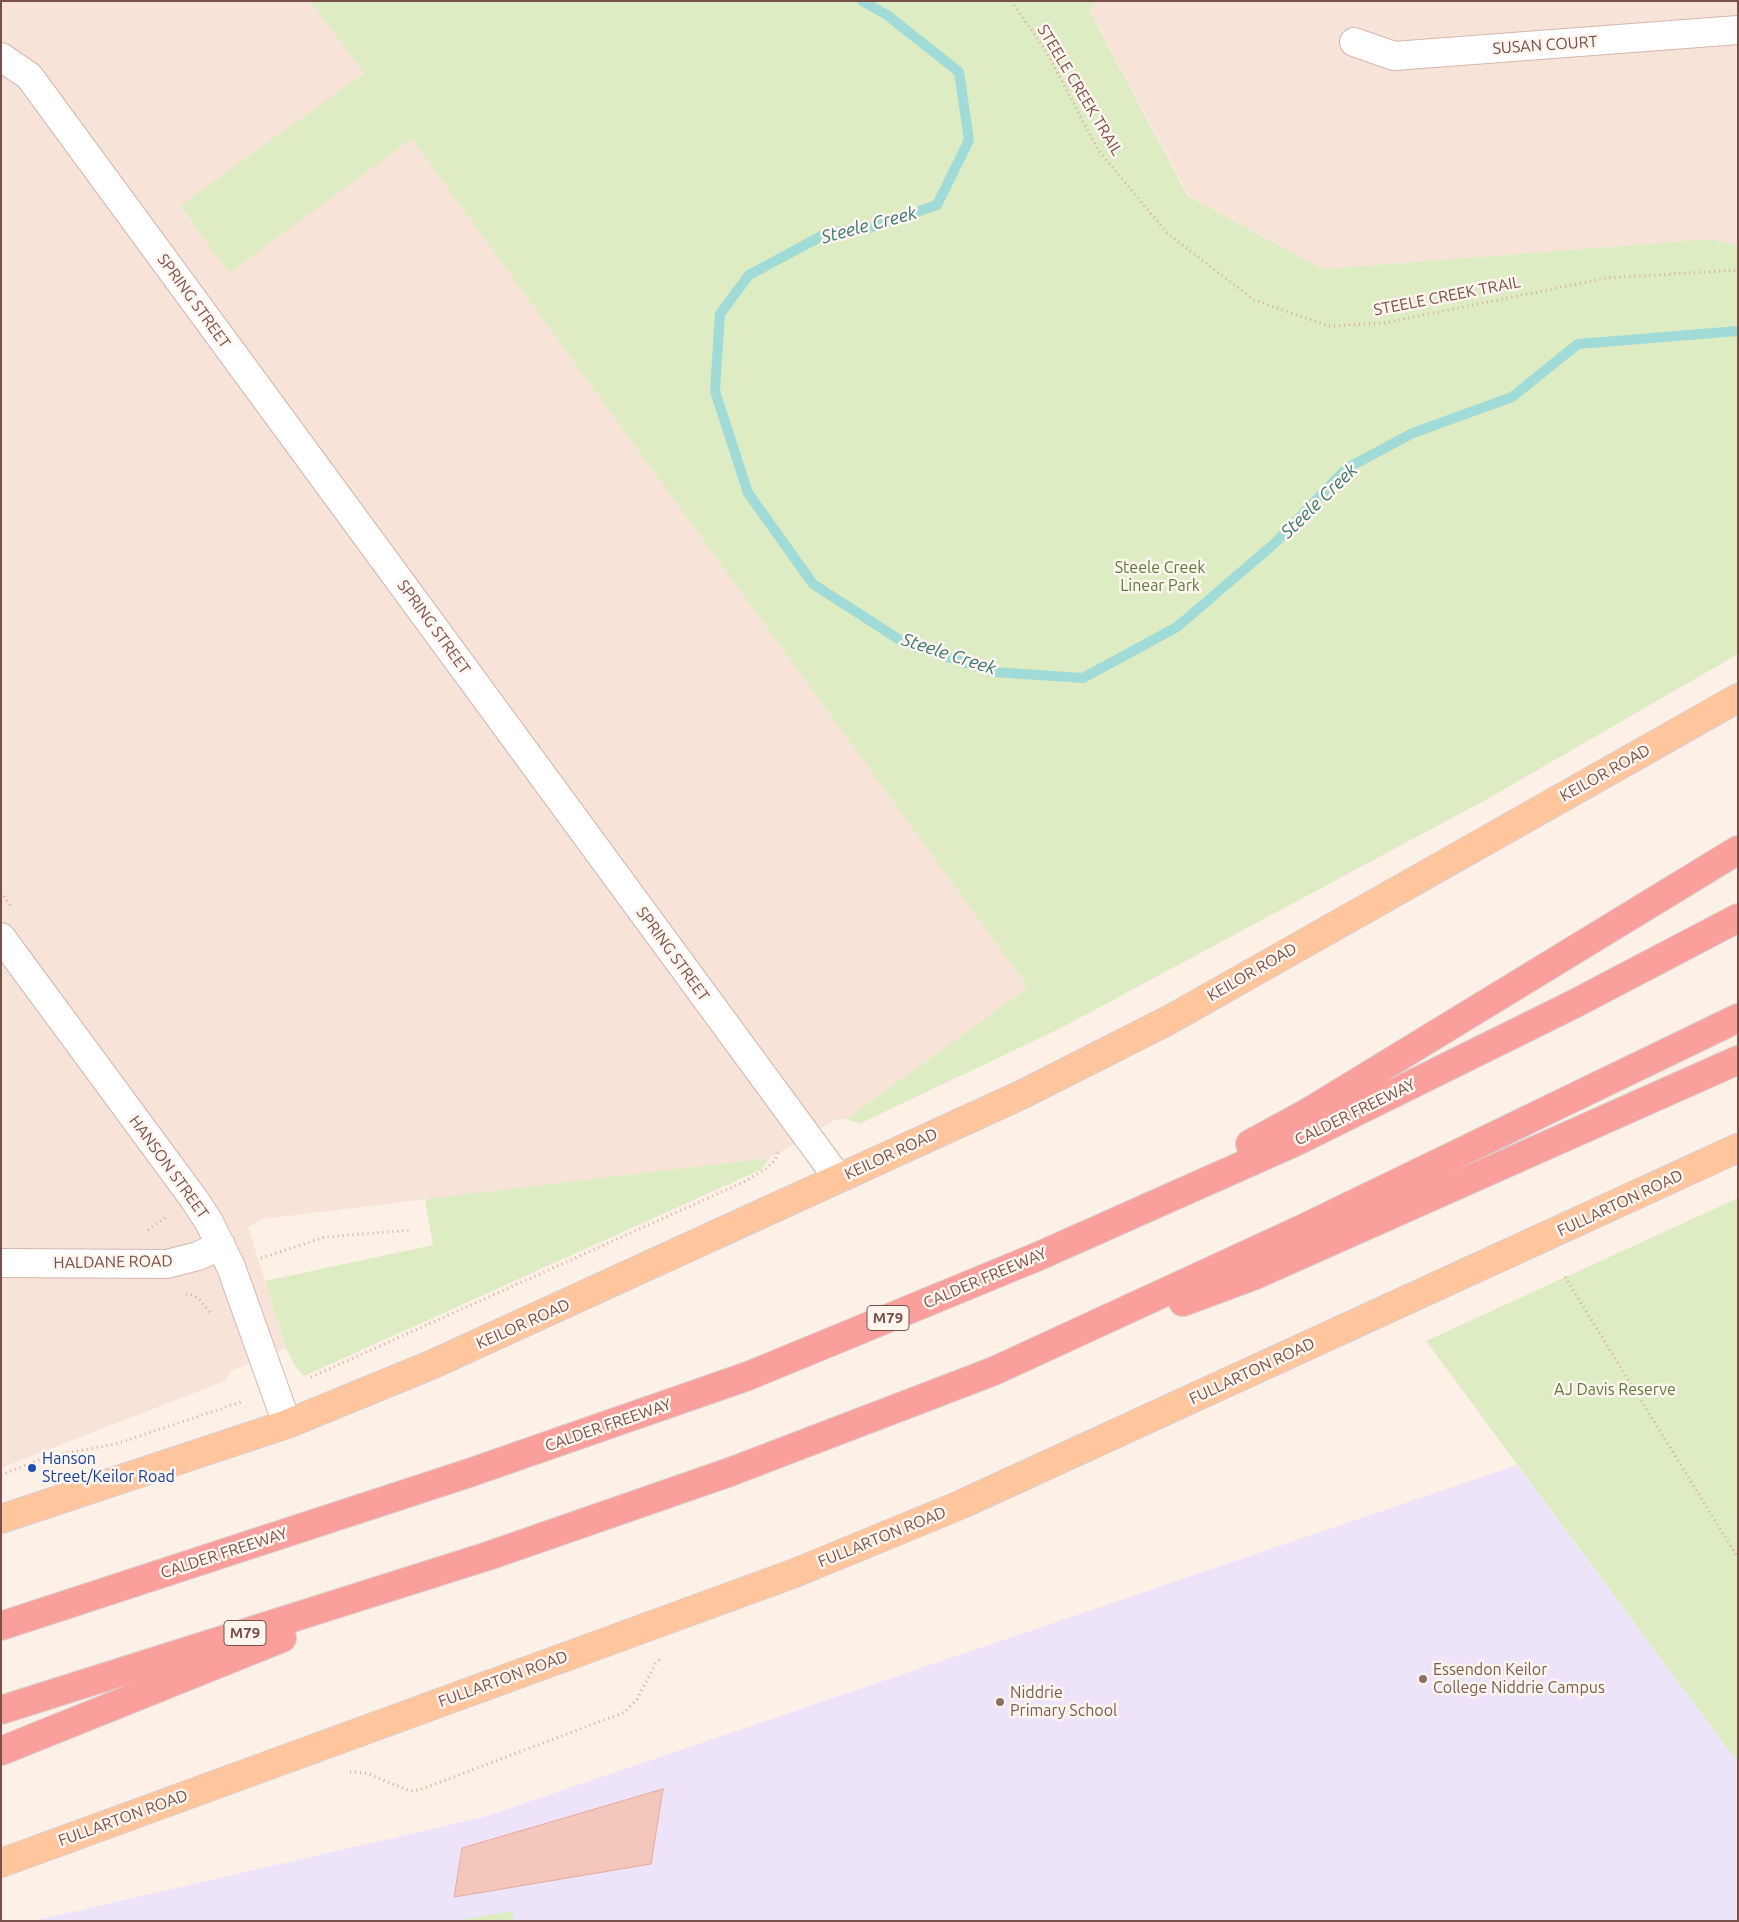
<!DOCTYPE html>
<html>
<head>
<meta charset="utf-8">
<style>
	body { margin:0 }
	#map { position:relative; width:1739px; height:1922px; overflow:hidden; background:#fdf0e7; font-family:Ubuntu,sans-serif }
	canvas { display:block }
	.frame { position:absolute; inset:0; border:2px solid #795049; pointer-events:none }
</style>
</head>
<body>
<div id="map">
<canvas width="1739" height="1922"></canvas>
<div class="frame"></div>
</div>
<script>
const c = document.querySelector('canvas').getContext('2d');
c.lineJoin = 'round';
function fillPath(path, color) { c.fillStyle = color; c.fill(path, 'evenodd'); }
const toPath = rows => new Path2D(rows.map(r => 'M' + r).join(''));
function trace(path, color, width, dash) { c.strokeStyle = color; c.lineWidth = width; c.lineCap = dash ? 'butt' : 'round'; c.setLineDash(dash || []); c.stroke(path); }
function write(font, color, halo, rows, align = 'center') {
  c.font = font + ' Ubuntu,sans-serif'; c.lineWidth = 5; c.setLineDash([]); c.textBaseline = 'middle'; c.strokeStyle = halo; c.fillStyle = color; for (const [text, x, y, turn = 0] of rows) {
    c.save(); c.translate(x, y); c.rotate((+turn || 0) * Math.PI / 180); c.textAlign = isNaN(turn) ? turn : align; if (halo) c.strokeText(text, 0, 0); c.fillText(text, 0, 0); c.restore();
  }
}
const residential = toPath([
	[1,1,310,1,364,73,180,207,229,272,412,139,1028,987,847,1119,837,1119,770,1158,262,1219,248,1227,286,1348,231,1371,225,1381,1,1468],
	[1097,1,1738,1,1738,246,1711,239,1323,269,1189,196,1089,9]
]);
const education = toPath([
	[1517,1465,1738,1763,1738,1921,33,1921,484,1817]
]);
const green = toPath([
	[310,1,1097,1,1089,10,1188,196,1323,269,1711,239,1738,246,1738,654,1489,798,1059,1029,859,1124,847,1119,1028,987,412,139,229,273,180,206,364,73],
	[770,1158,760,1170,304,1376,295,1366,286,1348,265,1281,433,1245,425,1199],
	[1738,1198,1738,1763,1426,1341],
	[512,1911,514,1921,466,1921,465,1919]
]);
const stream = toPath([
	[862,1,887,15,959,72,969,140,937,205,866,229,829,232,749,275,720,314,715,391,748,493,813,584,903,642,993,672,1083,678,1177,627,1275,543,1347,468,1413,433,1512,397,1578,344,1738,331]
]);
const building = toPath([
	[663,1789,651,1864,454,1897,462,1848,663,1789]
]);
const path = toPath([
	[1011,1,1046,51,1098,150,1167,233,1254,300,1329,326,1384,323,1606,278,1738,270],
	[1,892,11,906],
	[148,1230,166,1217],
	[261,1258,325,1237,412,1230],
	[1565,1277,1738,1558],
	[186,1294,193,1295,201,1301,211,1314],
	[311,1377,746,1181,767,1168,775,1160,779,1151],
	[1,1475,49,1456,116,1444,244,1401],
	[350,1772,366,1773,410,1791,419,1790,625,1712,637,1699,656,1663,661,1658]
]);
const minor = toPath([
	[1354,42,1394,56,1738,30],
	[1,57,29,76,838,1178],
	[1,937,194,1199,209,1222,231,1267,287,1424],
	[1,1263,167,1264,198,1256,221,1245]
]);
const major = toPath([
	[1,1519,287,1424,431,1365,1021,1095,1169,1020,1738,698],
	[1,1863,795,1573,880,1538,960,1505,1738,1148]
]);
const highway = toPath([
	[1250,1144,1307,1113,1738,850],
	[1183,1302,1253,1276,1738,1060],
	[1,1626,469,1473,748,1376,1039,1256,1295,1142,1574,1004,1738,918],
	[1,1710,488,1556,730,1472,994,1371,1302,1229,1738,1018],
	[1,1751,282,1638]
]);
const markers = [
	[32,1468,5,"#1a4fb4"],
	[1423,1679,5,"#8d6e63"],
	[1000,1702,5,"#8d6e63"]
];
const shields = [
	[888,1318,42],
	[245,1633,42]
];
const shieldNames = [
	["M79",888,1318],
	["M79",245,1633]
];
const streetNames = [
	["SUSAN COURT",1545,45,-4],
	["STEELE CREEK TRAIL",1080,90,59],
	["STEELE CREEK TRAIL",1447,296,-11],
	["SPRING STREET",194,301,54],
	["SPRING STREET",434,627,54],
	["KEILOR ROAD",1605,773,-29],
	["SPRING STREET",673,954,54],
	["KEILOR ROAD",1252,972,-30],
	["CALDER FREEWAY",1355,1112,-26],
	["KEILOR ROAD",891,1154,-25],
	["HANSON STREET",169,1167,54],
	["FULLARTON ROAD",1620,1203,-25],
	["HALDANE ROAD",113,1262,-1],
	["CALDER FREEWAY",985,1278,-23],
	["KEILOR ROAD",523,1324,-24],
	["FULLARTON ROAD",1252,1371,-25],
	["CALDER FREEWAY",608,1425,-19],
	["FULLARTON ROAD",882,1537,-22],
	["CALDER FREEWAY",224,1553,-18],
	["FULLARTON ROAD",503,1679,-20],
	["FULLARTON ROAD",123,1818,-20]
];
const parkNames = [
	["Steele Creek",1160,568],
	["Linear Park",1160,586],
	["AJ Davis Reserve",1615,1390]
];
const transitNames = [
	["Hanson",42,1459],
	["Street/Keilor Road",42,1477]
];
const educationNames = [
	["Essendon Keilor",1433,1670],
	["College Niddrie Campus",1433,1688],
	["Niddrie",1010,1693],
	["Primary School",1010,1711]
];
const waterNames = [
	["Steele Creek",869,225,-15],
	["Steele Creek",1319,501,-44],
	["Steele Creek",949,654,18]
];
fillPath(residential, '#f8e3d8');
fillPath(education, '#ede4fa');
fillPath(green, '#deecc4');
trace(stream, '#a0dbd7', 10);
fillPath(building, '#f4c7bd');
trace(building, '#e8a99d', 1);
trace(minor, '#d3b7af', 30);
trace(major, '#d9cecc', 30);
trace(highway, '#d9cecc', 30);
trace(path, '#daa9a0', 3, [1, 4]);
trace(minor, '#fff', 28);
trace(major, '#ffc59d', 28);
trace(highway, '#fa9f9b', 28);
for (const [x, y, r, color] of markers) { const dot = new Path2D(); dot.arc(x, y, r, 0, 2 * Math.PI); c.fillStyle = color; c.fill(dot); trace(dot, '#fff5ef', 2); }
for (const [x, y, w] of shields) { const box = new Path2D(); box.roundRect(x - w / 2, y - 12.5, w, 25, 4); c.fillStyle = '#fff5ef'; c.fill(box); trace(box, '#795049', 1); }
write('bold 15px', '#795049', null, shieldNames);
write('16px', '#795049', '#fff5ef', streetNames);
write('16px', '#5d7a3e', '#fff5ef', parkNames);
write('16px', '#164399', '#fff5ef', transitNames, 'left');
write('16px', '#785e54', '#fff5ef', educationNames, 'left');
write('italic 18px', '#397874', '#fff5ef', waterNames);
</script>
</body>
</html>
